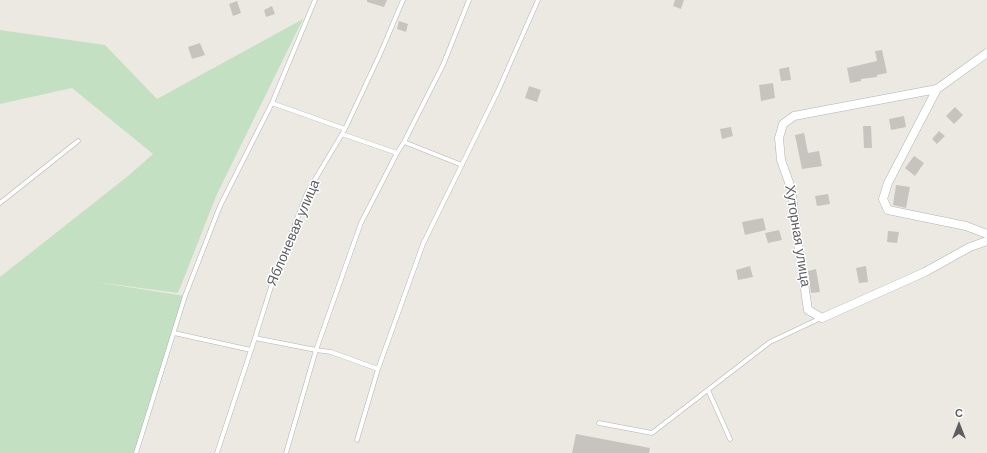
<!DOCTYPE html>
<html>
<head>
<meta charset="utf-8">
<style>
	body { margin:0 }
	#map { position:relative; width:987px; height:453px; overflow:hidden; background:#ece9e2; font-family:"DM Sans",sans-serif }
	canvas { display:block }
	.north { position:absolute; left:939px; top:405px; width:40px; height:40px; -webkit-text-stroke:3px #fff; paint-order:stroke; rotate:0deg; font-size:11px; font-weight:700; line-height:16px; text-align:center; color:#5b5e61 }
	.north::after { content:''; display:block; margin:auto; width:14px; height:18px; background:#5b5e61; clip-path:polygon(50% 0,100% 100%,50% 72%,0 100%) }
</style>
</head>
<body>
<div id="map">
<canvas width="987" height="453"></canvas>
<div class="north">С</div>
</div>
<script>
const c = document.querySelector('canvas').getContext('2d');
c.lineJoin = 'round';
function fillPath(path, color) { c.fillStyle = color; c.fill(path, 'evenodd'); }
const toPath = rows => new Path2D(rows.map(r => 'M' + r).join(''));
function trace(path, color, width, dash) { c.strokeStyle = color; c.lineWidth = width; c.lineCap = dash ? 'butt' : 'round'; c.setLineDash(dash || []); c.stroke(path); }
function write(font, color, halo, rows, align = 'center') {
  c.font = font + ' "DM Sans",sans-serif'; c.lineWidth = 3; c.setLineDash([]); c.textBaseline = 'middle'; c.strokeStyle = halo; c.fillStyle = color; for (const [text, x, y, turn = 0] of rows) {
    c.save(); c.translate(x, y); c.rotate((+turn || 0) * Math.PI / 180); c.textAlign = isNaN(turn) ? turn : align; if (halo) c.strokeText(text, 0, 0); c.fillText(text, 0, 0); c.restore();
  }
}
const green = toPath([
	[303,19,217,194,178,293,96,282,185,296,136,453,0,453,0,277,128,176,153,154,72,88,0,104,0,30,105,45,157,99]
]);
const building = toPath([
	[367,0,387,0,384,7,367,2],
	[675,0,684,0,681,9,673,6],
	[237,1,241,13,233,16,229,4],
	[272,6,275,14,266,17,264,10],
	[399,21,408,24,406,32,397,29],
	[200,43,205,55,192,59,188,47],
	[882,50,887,73,877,75,877,77,861,79,861,81,850,83,847,68,877,61,875,51],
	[789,67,791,80,781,81,779,69],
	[773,83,775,98,761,101,759,85],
	[529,86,541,90,537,102,525,98],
	[955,107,963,115,954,124,946,116],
	[904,116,906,127,891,130,889,119],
	[863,126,871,126,872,148,864,148],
	[731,127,733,136,722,139,720,129],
	[939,131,945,136,937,144,932,139],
	[804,133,808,153,819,151,822,166,802,169,795,135],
	[914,156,924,163,915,176,905,168],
	[896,185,910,187,906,208,893,205],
	[828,194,830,204,817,206,815,196],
	[763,218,766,230,745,235,742,222],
	[779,230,782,240,768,243,765,233],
	[888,231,899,232,897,243,887,242],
	[750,266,753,277,738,280,736,270],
	[866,266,868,282,859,283,856,268],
	[816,269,820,292,811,293,808,271],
	[576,434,650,448,649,453,572,453]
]);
const service = toPath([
	[272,103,345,129],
	[342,134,397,153],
	[404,142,462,165],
	[0,203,78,141],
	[174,333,251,350],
	[255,338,316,350,331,352,378,369],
	[708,390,730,439],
	[599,423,652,433,770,342,821,318],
	[357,440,378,369,423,244,498,91,538,0],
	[136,453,185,296,220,206,272,103,315,0],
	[217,453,255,338,271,287,307,193,345,129,381,52,403,0],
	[286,453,316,350,361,223,397,153,404,142,443,65,469,0]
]);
const minor = toPath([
	[987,53,937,89,888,183,883,199,888,210,966,226,987,234],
	[937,89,794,116,783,124,779,138,781,160,791,188,799,250,808,310,822,318,925,272,970,247,987,241]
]);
const streetNames = [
	["Яблоневая улица",294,233,-67],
	["Хуторная улица",797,236,81]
];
fillPath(green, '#c3e1c2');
fillPath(building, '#c7c4bf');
trace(service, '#b0b3b6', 5);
trace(minor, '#b0b3b6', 9);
trace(service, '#fff', 4);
trace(minor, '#fff', 8);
write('14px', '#5b5e61', '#fff', streetNames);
</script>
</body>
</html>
